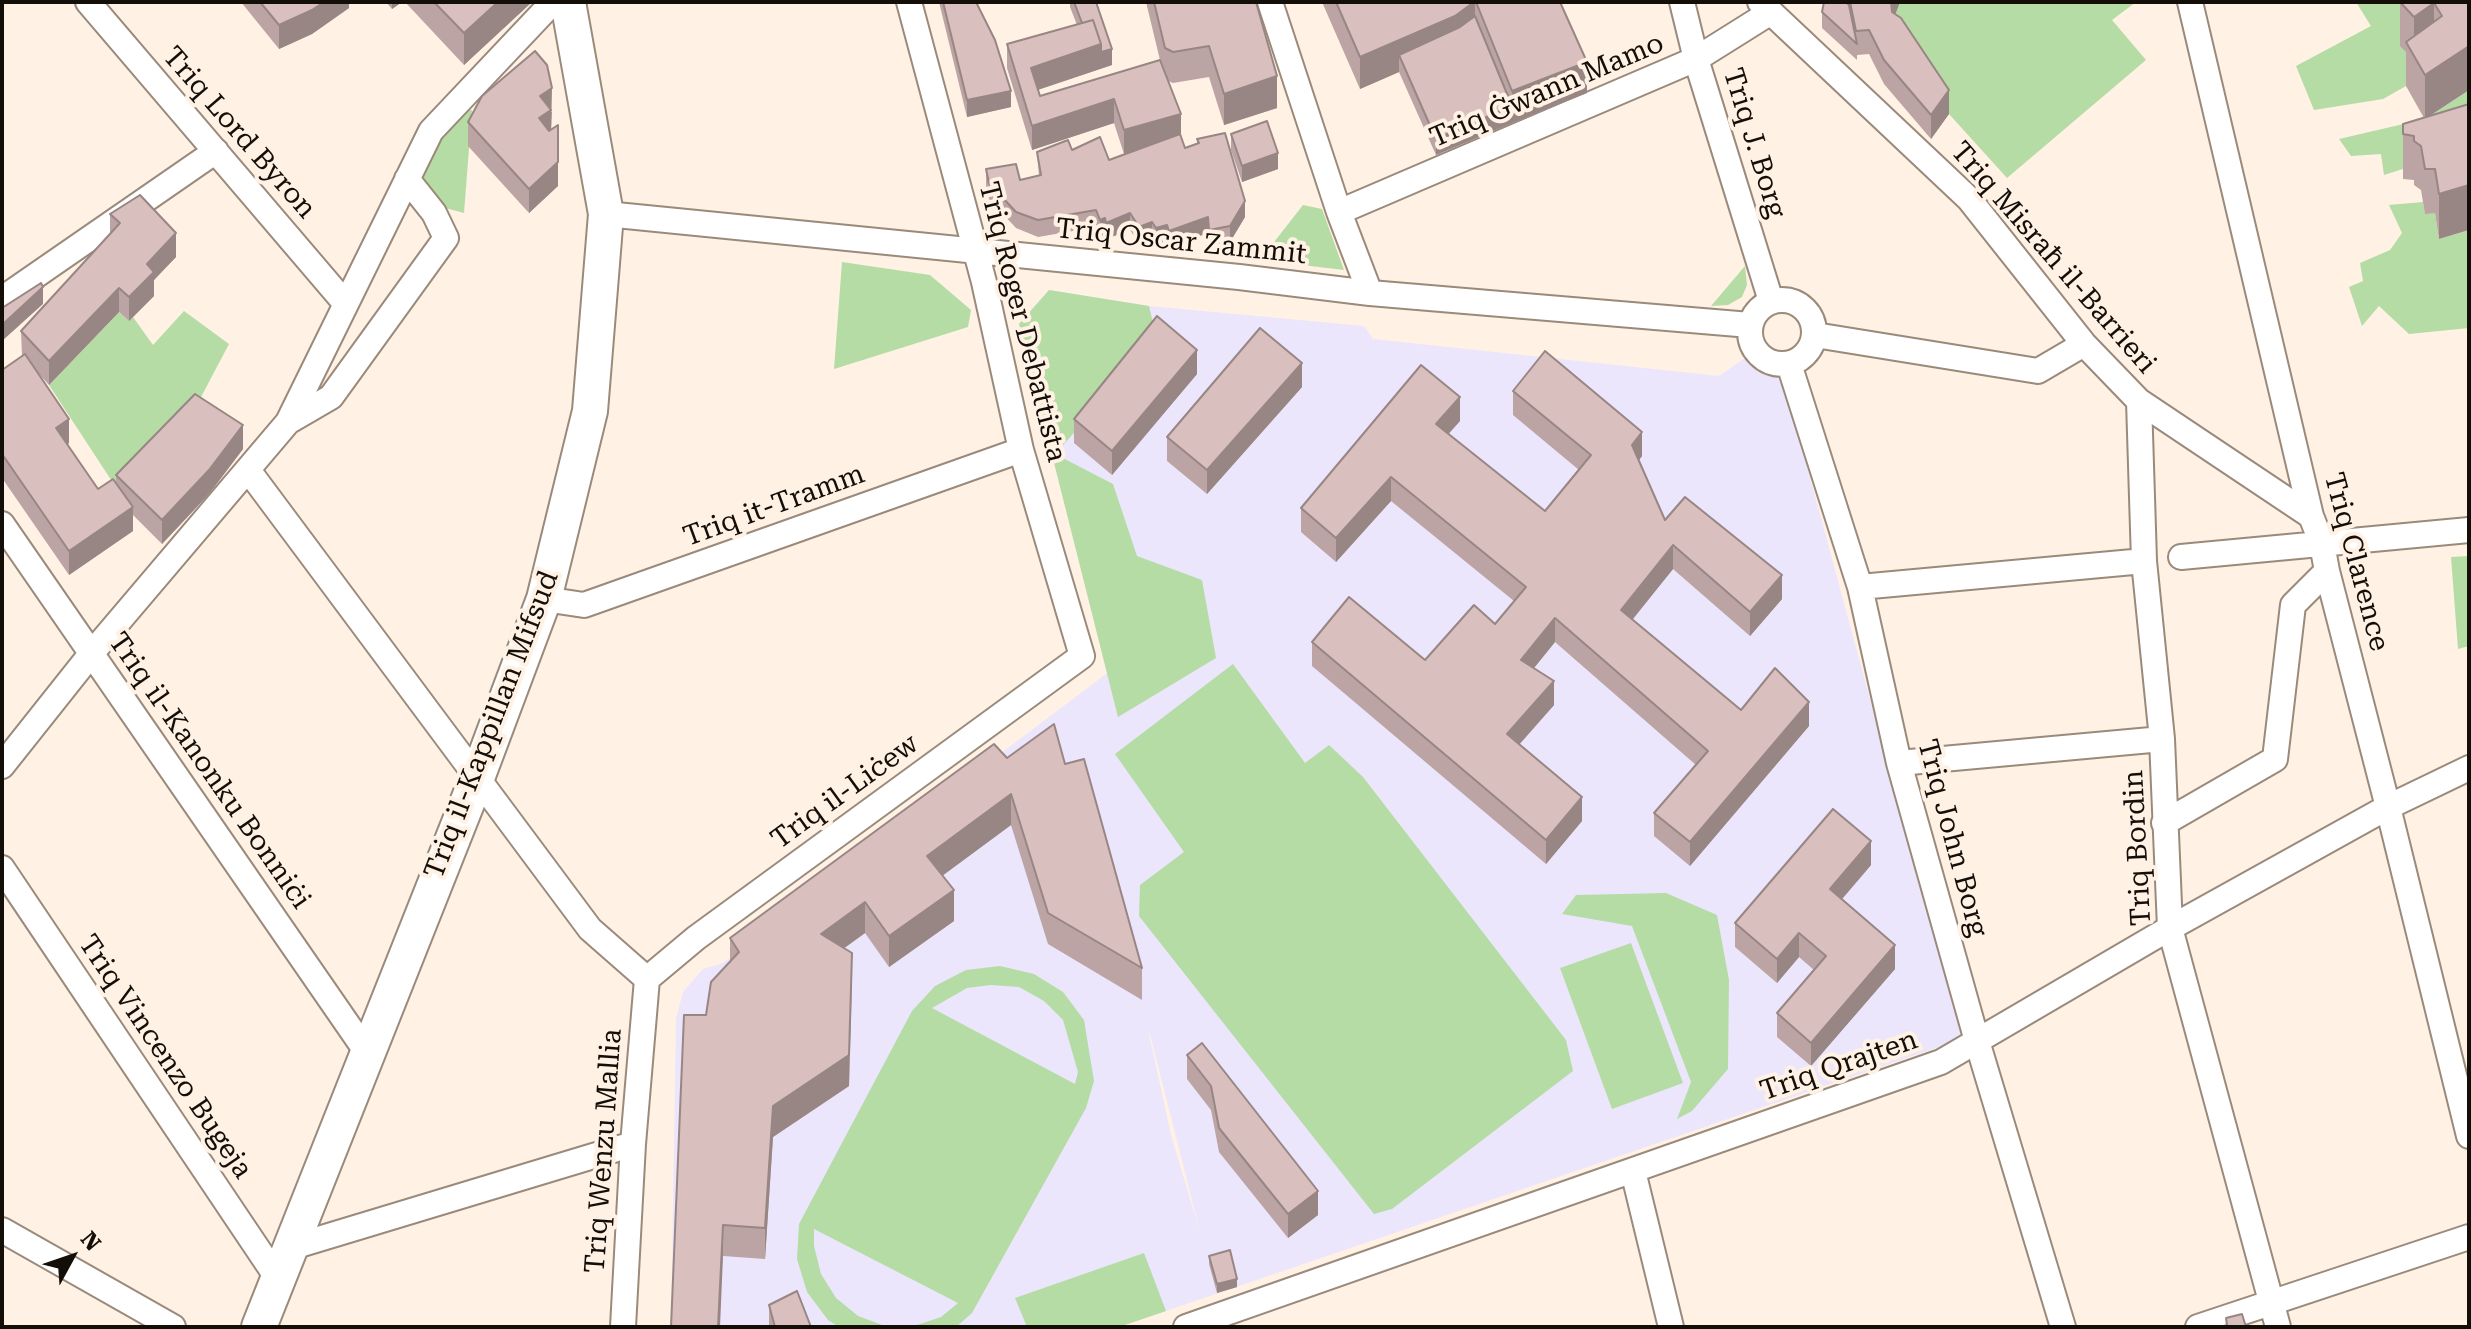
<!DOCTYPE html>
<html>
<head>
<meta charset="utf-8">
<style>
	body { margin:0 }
	#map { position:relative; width:2471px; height:1329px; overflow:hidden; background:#fff1e4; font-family:"Roboto Serif",serif }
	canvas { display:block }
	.frame { position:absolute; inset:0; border:4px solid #140e09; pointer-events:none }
	.north { position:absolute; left:32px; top:1217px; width:80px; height:80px; -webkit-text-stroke:6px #fff1e4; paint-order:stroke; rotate:50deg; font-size:22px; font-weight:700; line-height:32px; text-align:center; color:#140e09 }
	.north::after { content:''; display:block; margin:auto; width:28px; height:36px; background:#140e09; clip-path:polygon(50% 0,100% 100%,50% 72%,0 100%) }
</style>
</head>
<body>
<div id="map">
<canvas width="2471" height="1329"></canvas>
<div class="frame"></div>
<div class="north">N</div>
</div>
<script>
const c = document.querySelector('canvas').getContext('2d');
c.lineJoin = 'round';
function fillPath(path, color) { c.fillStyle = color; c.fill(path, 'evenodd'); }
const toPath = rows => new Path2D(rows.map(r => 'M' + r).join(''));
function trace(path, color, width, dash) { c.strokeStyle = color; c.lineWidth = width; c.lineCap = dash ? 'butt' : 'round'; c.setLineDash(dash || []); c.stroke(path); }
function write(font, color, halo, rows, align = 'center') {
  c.font = font + ' "Roboto Serif",serif'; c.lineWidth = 8; c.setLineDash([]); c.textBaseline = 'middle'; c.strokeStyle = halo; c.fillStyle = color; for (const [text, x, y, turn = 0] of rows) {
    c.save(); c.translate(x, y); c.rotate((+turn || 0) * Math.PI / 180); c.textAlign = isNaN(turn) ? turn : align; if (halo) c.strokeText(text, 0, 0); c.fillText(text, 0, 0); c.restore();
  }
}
const education = toPath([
	[1049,290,1149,306,1364,326,1373,339,1719,376,1748,356,1782,374,1962,1039,1119,1327,671,1327,676,1019,683,992,703,969,723,963,1110,671,1019,324],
	[1149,1034,1150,1034,1200,1232,1171,1135]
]);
const green = toPath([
	[1901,2,2136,2,2112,20,2146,60,2007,178,1949,114,1901,42,1893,24,1896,6],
	[2356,2,2414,2,2414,61,2406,86,2383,99,2314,110,2296,66,2371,26],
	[2469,90,2469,148,2384,175,2381,154,2351,156,2339,139,2425,119],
	[472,110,464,213,438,206,414,181,453,113],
	[2423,202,2425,213,2435,213,2439,239,2469,230,2469,328,2409,334,2379,306,2362,326,2349,287,2363,281,2360,263,2390,250,2402,233,2389,205],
	[1303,205,1322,209,1344,270,1260,260],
	[842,262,930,275,971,310,968,327,834,369],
	[1745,266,1747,285,1742,297,1728,305,1711,306],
	[1049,290,1149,306,1157,340,1055,454,1113,484,1137,556,1202,580,1216,658,1118,717,1019,324],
	[184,311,229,344,191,416,117,489,49,385,119,312,129,321,133,317,153,345],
	[2469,556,2469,646,2458,649,2451,557],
	[1233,664,1305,763,1329,745,1363,777,1566,1040,1573,1071,1392,1209,1374,1214,1139,916,1140,885,1184,852,1115,754],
	[1666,893,1717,915,1729,980,1728,1069,1692,1111,1677,1119,1691,1082,1632,926,1562,914,1576,895],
	[1631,943,1683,1083,1612,1109,1560,968],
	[1000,966,1034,974,1063,992,1084,1020,1094,1081,1086,1108,972,1313,956,1327,839,1327,828,1320,807,1292,797,1259,799,1224,912,1011,935,986,966,970],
	[991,985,1019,987,1044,1001,1063,1020,1078,1072,1075,1084,932,1008,967,988],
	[814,1229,958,1303,941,1317,914,1326,885,1326,858,1316,836,1298,821,1274,814,1246],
	[1144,1253,1166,1311,1119,1327,1027,1327,1015,1298]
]);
const street = toPath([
	[88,2,345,303],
	[1270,2,1339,212,1370,293],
	[1682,2,1696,59,1771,301],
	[1760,2,1969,199,2084,344,2139,401,2311,516],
	[2190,2,2311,516,2322,544,2327,571,2388,807,2469,1136],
	[1339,212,1696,59,1771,12],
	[606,214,1239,277,1370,293,1750,325],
	[2,299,216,151],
	'1750 332a32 32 0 1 1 64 0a32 32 0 1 1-64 0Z',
	[1815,335,2038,371,2084,344],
	[1789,364,1860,587,1899,763,1977,1041,2063,1327],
	[2139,401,2144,561,2162,739,2170,928,2278,1327],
	[288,422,331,397,446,238,434,213,407,179],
	[248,470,590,929,647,979],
	[2,524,366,1051],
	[2181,557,2469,530],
	[1860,587,2144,561],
	[544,599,584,605,1021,450],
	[1899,763,2162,739],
	[2,766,91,654,288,422,431,131,553,2],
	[2164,823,2275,759,2293,605,2327,571],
	[2,868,278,1279],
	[647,979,696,938,1082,656,1021,450,984,282,909,2],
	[1633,1171,1671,1327],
	[2,1230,173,1327],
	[289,1248,633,1144],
	[623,1327,633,1144,647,979],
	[1186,1327,1941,1062,2170,928,2388,807,2469,768],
	[2198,1327,2469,1237]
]);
const secondary = toPath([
	[259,1327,477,778,544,599,590,411,606,214,568,2]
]);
const wall = toPath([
	[241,2,349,2,349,8,312,34,279,49],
	[386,2,402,2,392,9],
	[405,2,532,2,464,65],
	[939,2,976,2,1011,107,967,117],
	[1070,2,1096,2,1112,65,1038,90,1040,96,1160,60,1146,2,1256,2,1277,108,1224,125,1209,77,1173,83,1168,81,1181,135,1185,148,1197,143,1197,139,1245,217,1230,242,1209,246,1208,233,1169,247,1167,241,1156,244,1152,238,1139,243,1130,230,1106,239,1105,235,1100,236,1096,227,1038,237,1016,228,989,199,986,185,986,169,1020,180,1039,176,1037,152,1072,150,1109,160,1133,151,1124,154,1114,123,1032,150,1007,68,1007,44,1077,25,1070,7],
	[1322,2,1560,2,1587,93,1512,123,1436,155,1399,72,1360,89],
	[1849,2,1900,2,1895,14,1949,114,1931,139,1884,84,1869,54,1857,55,1857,60,1822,28,1822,12,1849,5],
	[2400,2,2469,2,2469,90,2430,115,2469,104,2439,239,2435,213,2425,214,2421,190,2414,185,2414,180,2403,179,2403,124,2424,118,2406,86,2406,52,2400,46],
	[552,112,551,130,558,186,529,213,468,146,468,122],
	[1231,134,1278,169,1242,182,1231,150],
	[110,214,176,257,154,280,154,296,129,321,119,312,49,385,39,374,69,443,67,445,98,489,116,483,116,475,243,449,209,494,162,544,133,515,133,531,69,575,2,478,2,370,22,356,21,331,110,234],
	[1197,374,1112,475,1074,443,1074,419],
	[1302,387,1207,494,1167,461,1167,437],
	[1513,391,1642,456,1639,460,1665,520,1782,599,1750,636,1673,569,1632,619,1741,710,1809,726,1690,866,1654,836,1654,813,1696,765,1555,642,1534,668,1554,705,1519,745,1582,821,1546,864,1312,666,1312,642,1425,660,1495,624,1514,601,1391,501,1336,562,1301,532,1301,508,1460,421,1448,434,1545,511,1579,470,1513,415],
	[1007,758,1065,764,1142,968,1142,1000,1048,944,1011,825,942,876,954,921,889,967,865,933,844,948,852,984,849,1086,773,1137,765,1259,723,1256,706,1015,730,961,730,938],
	[1871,865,1842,899,1895,969,1811,1066,1777,1037,1777,1013,1814,970,1799,957,1777,983,1735,947,1735,923],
	[1187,1055,1318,1215,1288,1238,1219,1152,1211,1110,1187,1079],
	[1209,1256,1237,1287,1217,1293,1209,1264],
	[769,1305,811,1327,769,1327]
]);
const shadedWall = toPath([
	[324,2,349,2,349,8,312,34,279,49,279,25],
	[392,2,402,2,392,9],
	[498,2,532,2,464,65,464,33],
	[1474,2,1475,2,1475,32,1399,55,1399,72,1360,89,1360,57],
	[1891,2,1900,2,1890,28],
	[2434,3,2434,47,2414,56,2414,17],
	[1101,44,1112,49,1112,65,1031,92,1031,68],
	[2469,46,2469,90,2425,119,2425,75],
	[1587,62,1587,93,1512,123,1436,155,1436,139,1512,106,1512,91],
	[1277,76,1277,108,1224,125,1224,94],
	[552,88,551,134,539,142,540,96],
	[1949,90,1949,114,1931,139,1931,115],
	[1011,91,1011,107,967,117,967,100],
	[1114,99,1114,123,1032,150,1032,126],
	[1181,114,1181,138,1124,154,1124,130],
	[1278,153,1278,169,1242,182,1242,166],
	[558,162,558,186,529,213,529,189],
	[2469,185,2469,230,2439,239,2439,194],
	[1245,201,1245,217,1230,242,1230,226],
	[1130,213,1130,230,1106,239,1106,223],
	[1208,217,1208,233,1169,247,1169,231],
	[1105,218,1105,235,1100,236,1100,220],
	[1152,222,1152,238,1139,243,1139,227],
	[1167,225,1167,241,1156,244,1156,228],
	[176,233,176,257,154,280,154,296,129,321,129,297,147,264],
	[43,287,43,304,2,341,2,325],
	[119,288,119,312,49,385,49,361],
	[1197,350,1197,374,1112,475,1112,451],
	[1302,363,1302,387,1207,494,1207,470],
	[1460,397,1460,421,1436,448,1436,424],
	[69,419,69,443,56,452,56,428],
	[243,425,243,449,209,494,162,544,162,520],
	[1642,432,1642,456,1632,469,1632,445],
	[1391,477,1391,501,1336,562,1336,538],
	[133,507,133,531,69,575,69,551],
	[1673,545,1673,569,1621,634,1621,610],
	[1782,575,1782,599,1750,636,1750,612],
	[1555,618,1555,642,1521,684,1521,660],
	[1554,681,1554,705,1507,758,1507,734],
	[1809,702,1809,726,1690,866,1690,842],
	[1011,794,1011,825,927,887,927,856],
	[1582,797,1582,821,1546,864,1546,840],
	[1871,841,1871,865,1830,913,1830,889],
	[954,890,954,921,889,967,889,936],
	[865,902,865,933,821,965,821,934],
	[1799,933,1799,957,1777,983,1777,959],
	[1895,945,1895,969,1811,1066,1811,1043],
	[852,953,849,1086,773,1137,765,1259,765,1228,773,1106],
	[1318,1191,1318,1215,1288,1238,1288,1214],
	[723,1225,723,1256,720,1327,718,1327],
	[1237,1279,1237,1287,1217,1293,1217,1284]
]);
const building = toPath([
	[260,2,324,2,312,10,279,25,260,2],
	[434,2,498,2,464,33,434,2],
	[943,2,976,2,995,40,1011,91,967,100,943,2],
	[1074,2,1096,2,1112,49,1101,52,1101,44,1093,20,1082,23,1074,2],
	[1154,2,1256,2,1277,76,1224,94,1209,46,1173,52,1165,48,1154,2],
	[1336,2,1474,2,1455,16,1360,57,1336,2],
	[1476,2,1560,2,1587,62,1512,91,1476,2],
	[1824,2,1846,2,1849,5,1857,44,1822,12,1824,2],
	[1850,2,1891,2,1892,12,1901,18,1949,90,1931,115,1884,60,1869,30,1856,31,1850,2],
	[2400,2,2469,2,2469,46,2425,75,2406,42,2442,16,2434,3,2414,17,2400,2],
	[1475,16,1512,106,1436,139,1399,55,1460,27,1475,16],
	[1093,20,1101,44,1031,68,1040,96,1160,60,1181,114,1124,130,1114,99,1032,126,1007,44,1093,20],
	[535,51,547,65,552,88,540,96,551,110,539,118,549,131,558,125,558,162,529,189,468,122,482,96,535,51],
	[2469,104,2469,185,2439,194,2435,169,2425,169,2421,146,2414,141,2414,136,2403,134,2403,124,2469,104],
	[1267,121,1278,153,1242,166,1231,134,1267,121],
	[1225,133,1245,201,1230,226,1209,230,1208,217,1169,231,1167,225,1156,228,1152,222,1139,227,1130,213,1106,223,1105,218,1100,220,1096,210,1038,220,1016,212,989,183,986,169,1016,164,1020,180,1041,175,1037,152,1068,140,1072,150,1100,137,1109,160,1180,134,1185,148,1199,143,1197,139,1225,133],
	[140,195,176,233,147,264,154,272,129,297,119,288,49,361,21,331,120,223,110,214,140,195],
	[41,283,43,287,2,325,2,308,41,283],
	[1157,316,1197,350,1112,451,1074,419,1157,316],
	[1260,328,1302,363,1207,470,1167,437,1260,328],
	[1545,351,1642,432,1632,445,1665,520,1685,497,1782,575,1750,612,1673,545,1621,610,1741,710,1775,668,1809,702,1690,842,1654,813,1708,751,1555,618,1521,660,1554,681,1507,734,1582,797,1546,840,1312,642,1349,597,1425,660,1474,605,1495,624,1526,587,1391,477,1336,538,1301,508,1421,365,1460,397,1436,424,1545,511,1591,455,1513,391,1545,351],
	[25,354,69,419,56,428,98,489,113,479,133,507,69,551,2,454,2,370,25,354],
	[195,394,243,425,209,470,162,520,116,475,195,394],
	[1054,724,1065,764,1084,759,1142,968,1048,913,1011,794,927,856,954,890,889,936,865,902,821,934,852,953,849,1055,773,1106,765,1228,723,1225,718,1327,671,1327,684,1015,706,1015,711,982,739,952,730,938,994,744,1007,758,1054,724],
	[1833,809,1871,841,1830,889,1895,945,1811,1043,1777,1013,1826,956,1799,933,1777,959,1735,923,1833,809],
	[1202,1043,1318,1191,1288,1214,1219,1128,1211,1086,1187,1055,1202,1043],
	[1230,1250,1237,1279,1217,1284,1209,1256,1230,1250],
	[797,1291,811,1327,775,1327,769,1305,797,1291],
	[2242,1314,2246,1327,2221,1327,2227,1325,2226,1318,2242,1314]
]);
const streetNames = [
	["Triq Ġwann Mamo",1547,91,-23],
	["Triq Lord Byron",239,133,49],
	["Triq J. Borg",1754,143,73],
	["Triq Oscar Zammit",1181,242,6],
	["Triq Misraħ il-Barrieri",2053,258,49],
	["Triq Roger Debattista",1022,322,76],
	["Triq it-Tramm",774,506,-20],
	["Triq Clarence",2356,562,75],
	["Triq il-Kappillan Mifsud",492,725,-69],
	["Triq il-Kanonku Bonniċi",209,771,55],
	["Triq il-Liċew",845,792,-36],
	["Triq John Borg",1952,838,75],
	["Triq Bordin",2138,848,-93],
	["Triq Vincenzo Bugeja",165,1057,56],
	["Triq Qrajten",1839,1066,-19],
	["Triq Wenzu Mallia",604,1151,-86]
];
fillPath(education, '#ebe6fc');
fillPath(green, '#b5dca4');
trace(street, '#9a8a7b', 28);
trace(secondary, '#9a8a7b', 38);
trace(street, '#fff', 24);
trace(secondary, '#fff', 34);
fillPath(wall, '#bba4a3');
fillPath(shadedWall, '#988684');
fillPath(building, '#d9bfbd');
trace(building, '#988684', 2);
write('28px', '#140e09', '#fff1e4', streetNames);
</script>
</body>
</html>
